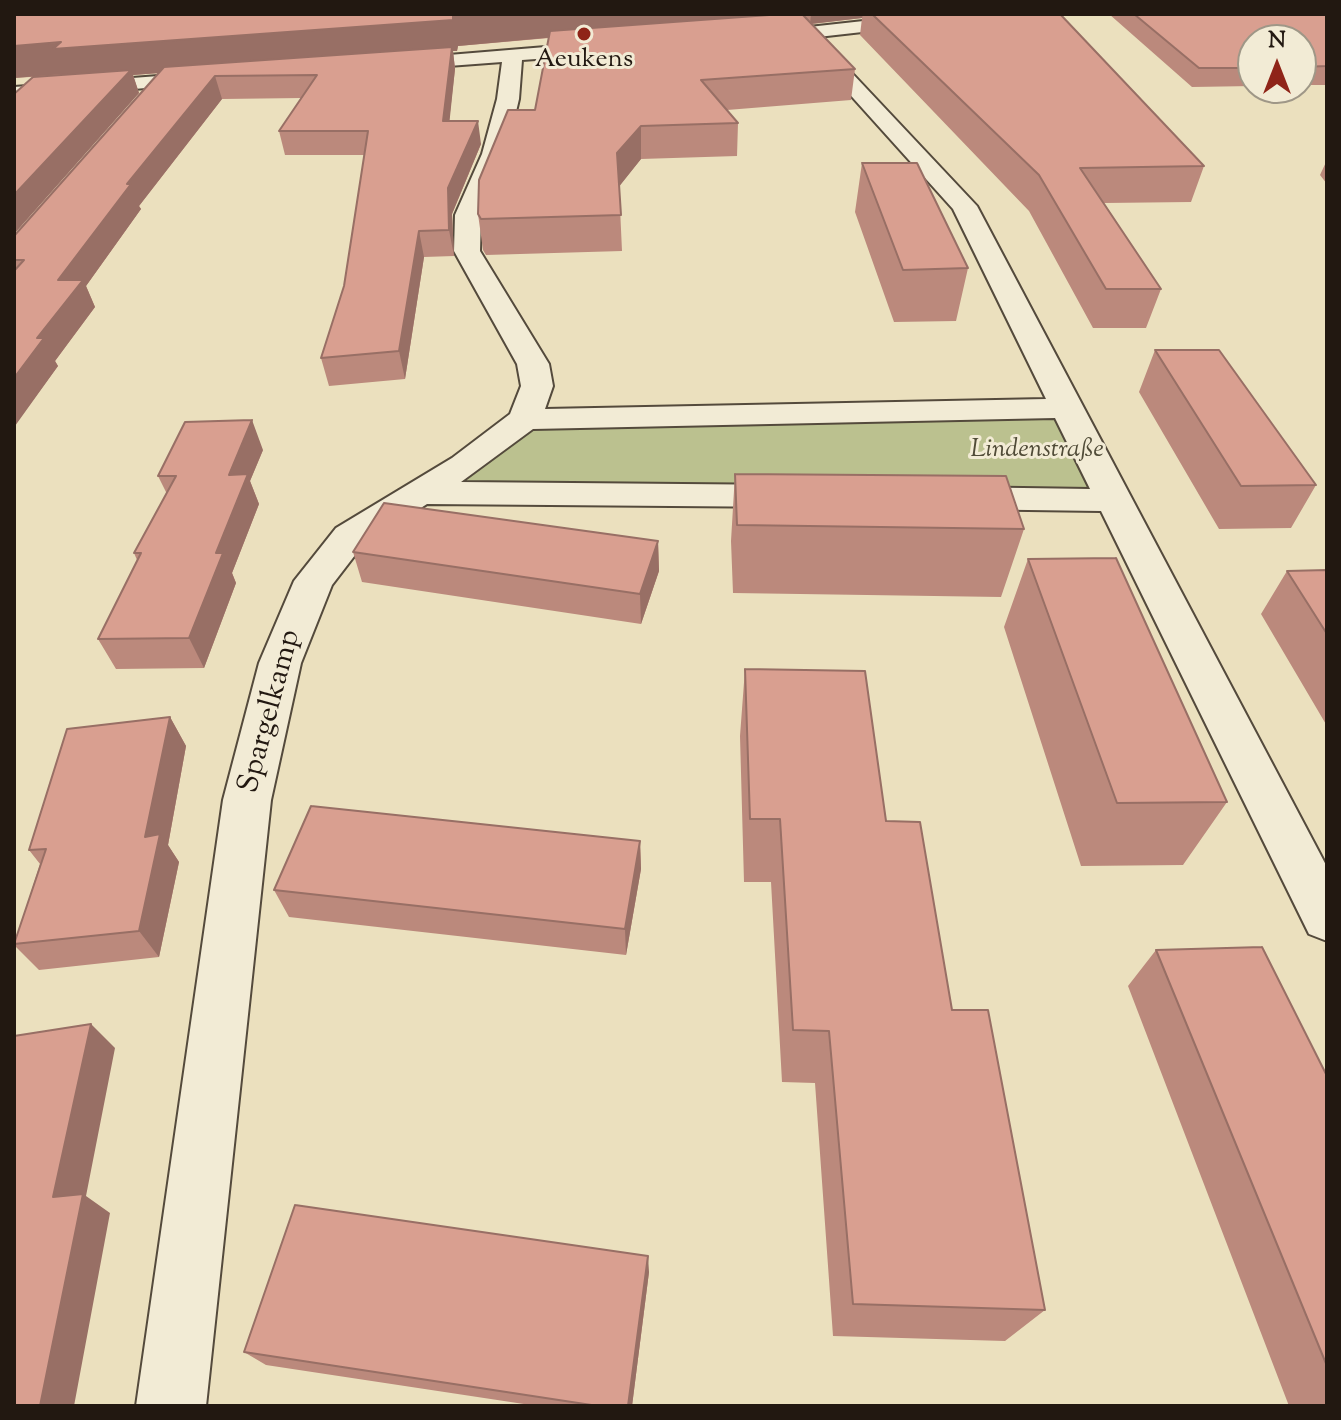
<!DOCTYPE html>
<html>
<head>
<meta charset="utf-8">
<style>
	body { margin:0 }
	#map { position:relative; width:1341px; height:1420px; overflow:hidden; background:#ebe0be; font-family:"Sorts Mill Goudy",serif }
	canvas { display:block }
	.frame { position:absolute; inset:0; border:16px solid #221811; pointer-events:none }
	.north { position:absolute; left:1237px; top:24px; width:80px; height:80px; box-sizing:border-box; background:#f2ebd5; border:2px solid #9f9787; border-radius:50%; rotate:0deg; font-size:22px; font-weight:700; line-height:32px; text-align:center; color:#221811 }
	.north::after { content:''; display:block; margin:auto; width:28px; height:36px; background:#8f2418; clip-path:polygon(50% 0,100% 100%,50% 72%,0 100%) }
</style>
</head>
<body>
<div id="map">
<canvas width="1341" height="1420"></canvas>
<div class="frame"></div>
<div class="north">N</div>
</div>
<script>
const c = document.querySelector('canvas').getContext('2d');
c.lineJoin = 'round';
function fillPath(path, color) { c.fillStyle = color; c.fill(path, 'evenodd'); }
const toPath = rows => new Path2D(rows.map(r => 'M' + r).join(''));
function trace(path, color, width, dash) { c.strokeStyle = color; c.lineWidth = width; c.lineCap = dash ? 'butt' : 'round'; c.setLineDash(dash || []); c.stroke(path); }
function write(font, color, halo, rows, align = 'center') {
  c.font = font + ' "Sorts Mill Goudy",serif'; c.lineWidth = 6; c.setLineDash([]); c.textBaseline = 'middle'; c.strokeStyle = halo; c.fillStyle = color; for (const [text, x, y, turn = 0] of rows) {
    c.save(); c.translate(x, y); c.rotate((+turn || 0) * Math.PI / 180); c.textAlign = isNaN(turn) ? turn : align; if (halo) c.strokeText(text, 0, 0); c.fillText(text, 0, 0); c.restore();
  }
}
const green = toPath([
	[1064,408,1111,500,421,494,525,419]
]);
const minor = toPath([
	[778,14,797,14,809,27,927,14,987,14,978,19,818,37,977,206,1327,867,1327,941,1309,934,1101,511,955,509,942,506,937,498,942,490,955,487,1090,489,1055,418,533,429,461,482,794,485,807,488,812,496,807,504,794,507,427,504,362,546,332,585,301,663,271,800,206,1406,136,1406,223,800,259,663,294,581,336,528,452,458,510,414,521,386,517,364,454,251,455,215,482,154,497,99,502,62,395,70,385,64,388,60,606,42,616,48,606,54,522,60,519,99,506,154,481,215,480,251,549,364,553,386,545,409,1046,399,953,209,800,39,775,39,775,31,790,29,778,14],
	[211,72,218,74,221,78,218,82,14,99,14,87,211,72]
]);
const wall = toPath([
	[14,14,1060,14,1204,166,1191,202,1104,203,1161,289,1146,328,1093,328,1029,211,860,35,862,18,812,24,855,69,851,100,727,110,738,123,737,156,641,159,619,186,622,251,486,255,483,250,478,214,535,110,549,38,458,46,457,51,453,51,455,69,449,121,481,144,452,214,454,256,424,257,405,379,329,386,321,358,344,286,364,155,285,155,279,131,302,98,222,99,139,206,141,209,86,286,95,307,55,361,58,366,14,426,14,236,159,73,133,75,139,93,14,234,14,94,63,75,14,78],
	[1109,14,1327,14,1327,85,1301,85,1301,40,1253,40,1253,86,1192,87],
	[1327,160,1327,184,1320,175],
	[862,163,968,268,956,321,894,322,855,212],
	[1155,350,1316,485,1291,528,1219,529,1139,392],
	[263,450,250,481,259,504,232,573,236,583,204,668,116,669,98,639,137,560,134,553,167,494,158,476],
	[735,474,1024,529,1001,597,733,593,731,541],
	[658,541,659,571,641,624,362,582,353,552],
	[1028,559,1227,802,1183,865,1081,866,1004,627],
	[1327,570,1327,726,1261,614,1287,571],
	[745,669,886,821,952,1010,1045,1310,1005,1341,833,1336,815,1083,782,1082,771,882,744,882,740,736],
	[170,717,186,746,168,845,179,862,159,957,39,970,14,945,40,864,29,850],
	[640,841,641,869,626,955,289,917,274,890],
	[1156,950,1327,1076,1327,1406,1289,1406,1128,986],
	[649,1272,632,1406,537,1406,266,1365,244,1352]
]);
const shadedWall = toPath([
	[471,14,785,14,556,37,458,46,457,51,453,51,455,69,447,145,443,121,451,51,133,75,139,93,14,234,14,195,65,80,63,74,14,78,14,46],
	[811,14,863,14,862,18,810,24],
	[215,76,222,99,139,206,141,209,86,286,95,307,55,361,58,366,15,426,14,378,37,338,58,280,127,184],
	[478,121,481,144,452,214,454,256,449,230,448,188],
	[641,126,641,159,618,188,617,153],
	[419,231,424,257,405,379,399,351],
	[252,420,263,450,250,481,259,504,232,573,236,583,204,668,189,638,229,475],
	[658,541,659,571,641,624,640,594],
	[170,717,186,746,168,845,179,862,159,957,139,931,145,837],
	[640,841,641,869,626,955,625,929],
	[91,1024,115,1048,86,1196,110,1213,74,1406,40,1406,53,1197],
	[648,1256,649,1272,632,1406,628,1406]
]);
const building = toPath([
	[14,14,471,14,453,15,453,20,53,49,61,42,14,46,14,14],
	[783,14,802,14,855,69,701,80,738,123,641,126,617,153,621,215,481,219,478,214,479,180,508,110,535,110,550,31,783,14],
	[872,14,1060,14,1204,166,1080,168,1161,289,1106,289,1039,175,872,14],
	[1134,14,1327,14,1327,66,1301,67,1301,40,1253,40,1253,68,1199,68,1134,14],
	[452,47,443,121,478,121,448,188,449,230,419,231,399,351,321,358,344,286,368,131,279,131,317,75,215,76,127,184,131,184,58,280,83,280,37,338,44,338,14,378,14,271,24,260,14,260,14,236,164,67,452,47],
	[131,70,14,195,14,94,33,77,131,70],
	[862,163,917,163,968,268,903,270,862,163],
	[1155,350,1219,350,1316,485,1241,486,1155,350],
	[252,420,229,475,248,474,216,553,223,553,189,638,98,639,141,553,134,553,176,476,158,476,185,422,252,420],
	[735,474,1006,476,1024,529,737,525,735,474],
	[384,503,658,541,640,594,353,552,384,503],
	[1116,558,1227,802,1117,803,1028,559,1116,558],
	[1327,570,1327,634,1287,571,1327,570],
	[745,669,865,671,886,821,920,822,952,1010,988,1010,1045,1310,853,1304,829,1031,793,1030,780,819,750,819,745,669],
	[170,717,145,837,160,834,139,931,14,944,46,849,29,850,67,729,170,717],
	[311,806,640,841,625,929,274,890,311,806],
	[1262,947,1327,1076,1327,1366,1156,950,1262,947],
	[91,1024,53,1197,83,1194,40,1406,14,1406,14,1036,91,1024],
	[295,1205,648,1256,628,1406,598,1406,244,1352,295,1205]
]);
const markers = [
	[584,34,8,"#8f2418"]
];
const farPoinames = [
	["Aeukens",584,62]
];
const farParknames = [
	["Lindenstraße",1037,452]
];
const streetNames = [
	["Spargelkamp",272,712,-75]
];
fillPath(green, '#bbc18f');
trace(minor, '#544a3c', 4);
fillPath(minor, '#f2ebd5');
fillPath(wall, '#bb897c');
fillPath(shadedWall, '#986f65');
fillPath(building, '#d99f90');
trace(building, '#986f65', 2);
for (const [x, y, r, color] of markers) { const dot = new Path2D(); dot.arc(x, y, r, 0, 2 * Math.PI); c.fillStyle = color; c.fill(dot); trace(dot, '#f2ebd5', 3); }
write('26px', '#221811', '#f2ebd5', farPoinames);
write('italic 26px', '#504b37', '#f2ebd5', farParknames);
write('30px', '#221811', '#f2ebd5', streetNames);
</script>
</body>
</html>
